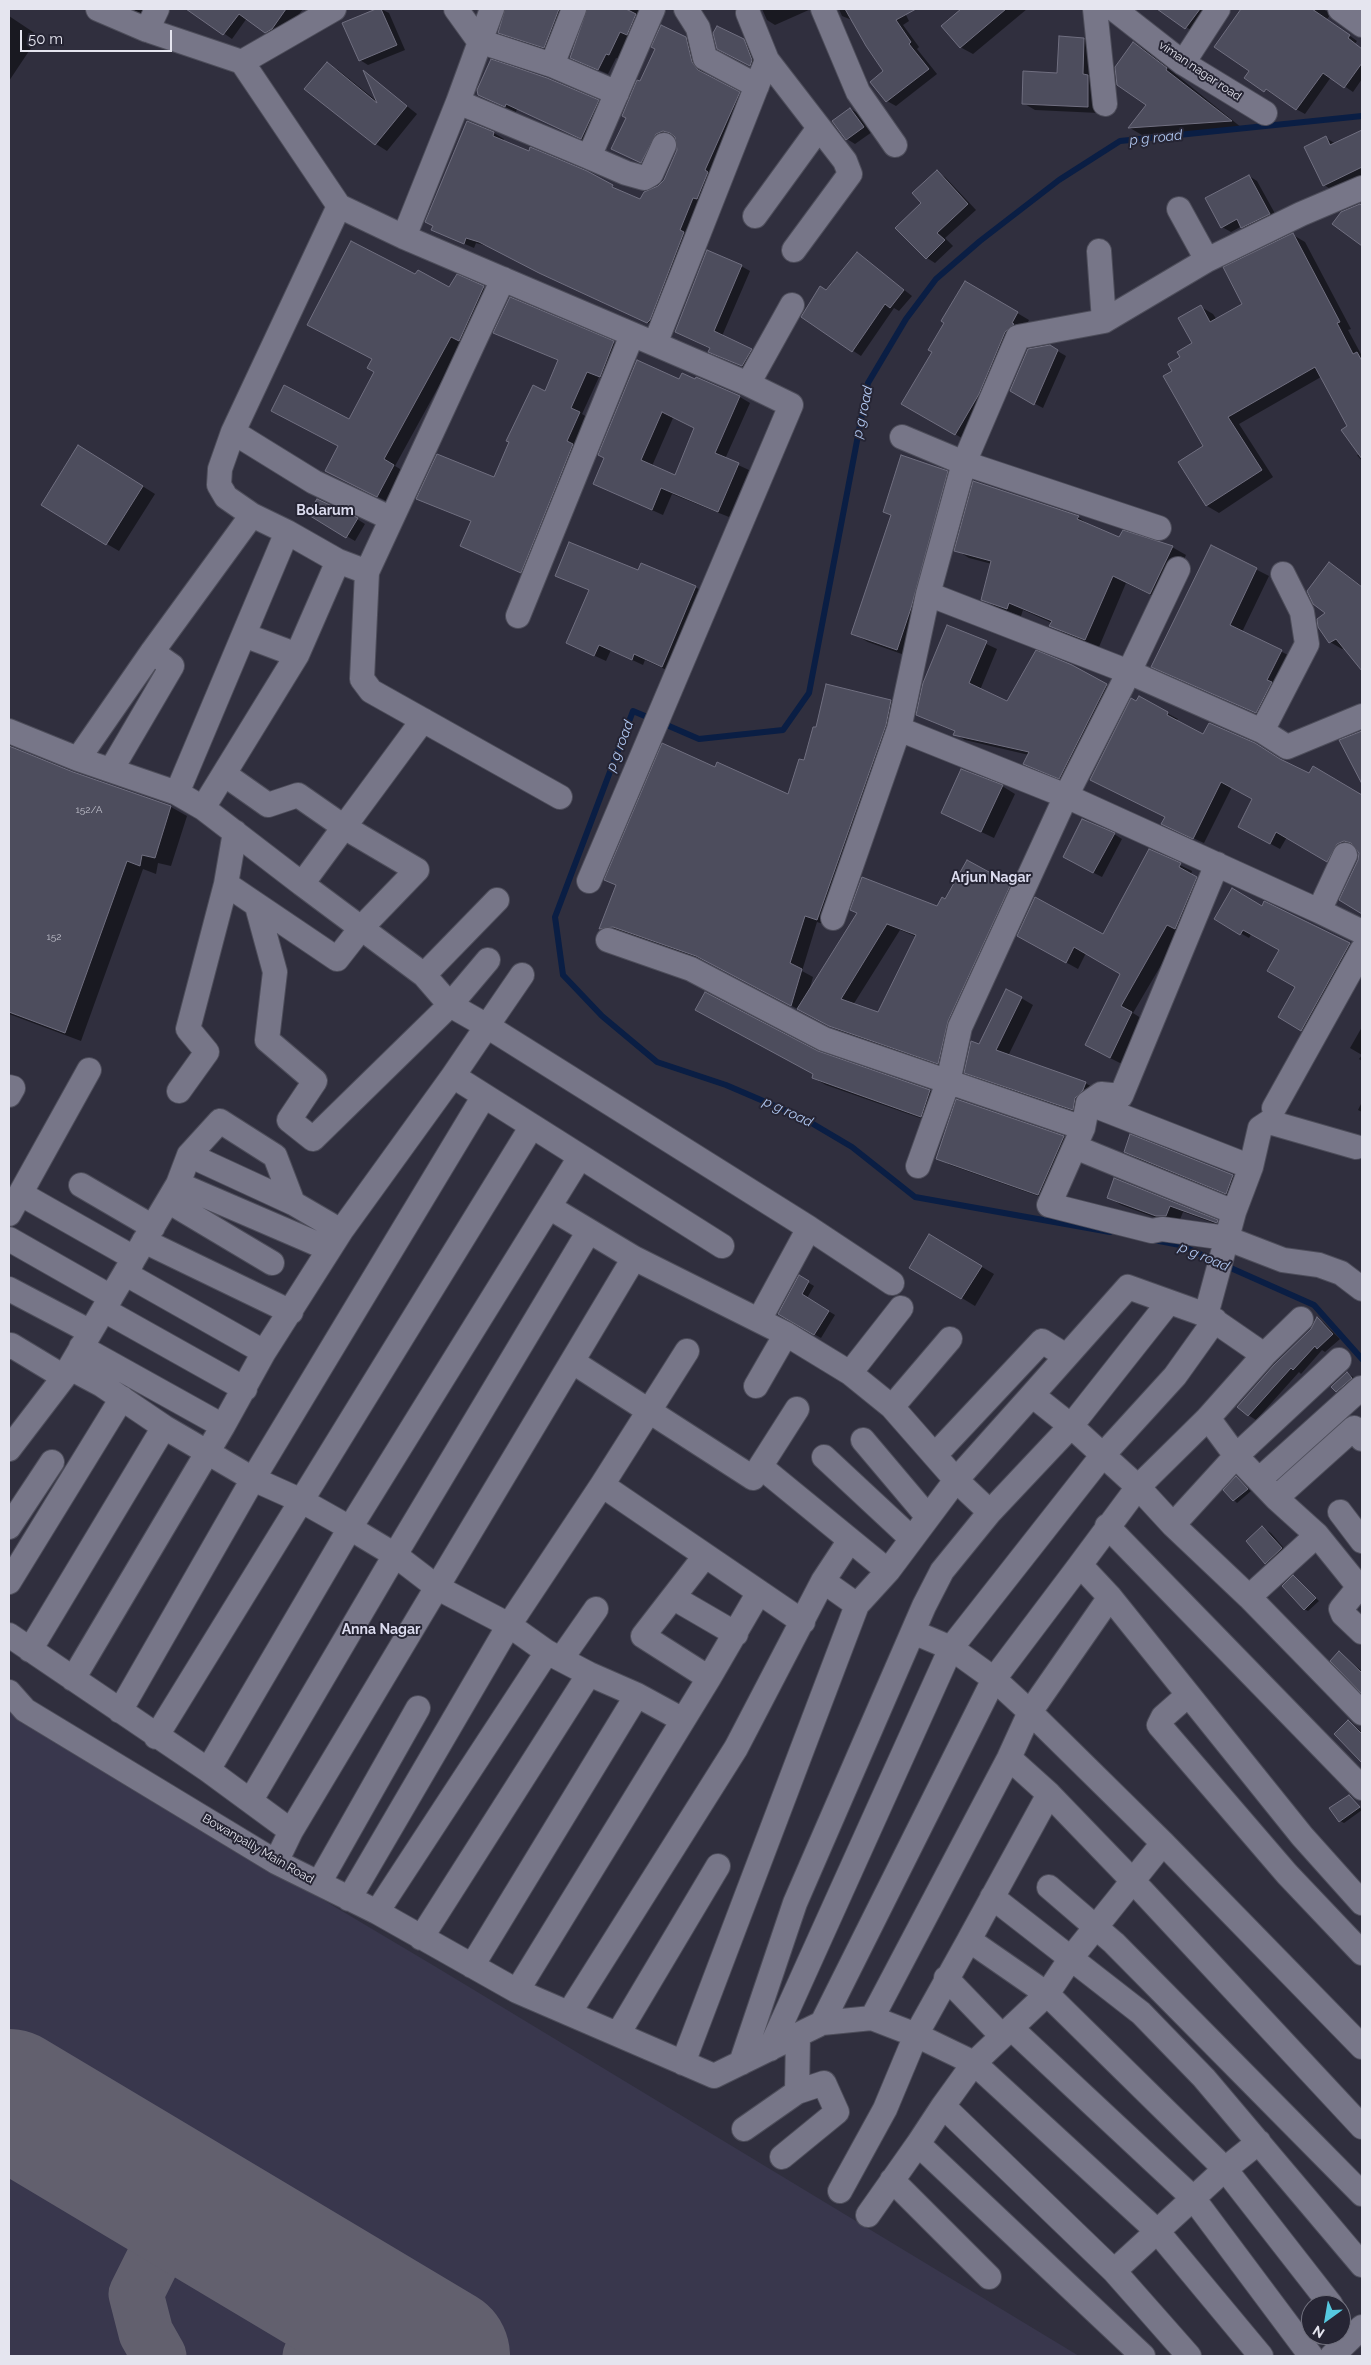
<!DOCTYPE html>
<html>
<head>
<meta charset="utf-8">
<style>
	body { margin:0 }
	#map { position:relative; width:1371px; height:2365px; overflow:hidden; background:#302f3e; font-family:Raleway,sans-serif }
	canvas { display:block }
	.frame { position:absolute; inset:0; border:10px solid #e5e5ef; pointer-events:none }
	.north { position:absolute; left:1301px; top:2295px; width:50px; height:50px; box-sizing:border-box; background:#262534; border:1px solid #72727f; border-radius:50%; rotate:212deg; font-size:14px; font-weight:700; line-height:20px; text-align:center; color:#e5e5ef }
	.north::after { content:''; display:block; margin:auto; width:18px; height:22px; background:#56c9e0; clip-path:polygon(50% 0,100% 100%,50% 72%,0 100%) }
	.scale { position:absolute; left:20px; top:30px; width:152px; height:22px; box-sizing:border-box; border:2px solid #e5e5ef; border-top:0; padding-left:6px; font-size:15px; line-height:18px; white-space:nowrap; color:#e5e5ef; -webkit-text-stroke:4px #262534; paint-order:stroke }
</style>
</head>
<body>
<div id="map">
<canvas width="1371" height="2365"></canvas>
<div class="frame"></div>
<div class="north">N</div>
<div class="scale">50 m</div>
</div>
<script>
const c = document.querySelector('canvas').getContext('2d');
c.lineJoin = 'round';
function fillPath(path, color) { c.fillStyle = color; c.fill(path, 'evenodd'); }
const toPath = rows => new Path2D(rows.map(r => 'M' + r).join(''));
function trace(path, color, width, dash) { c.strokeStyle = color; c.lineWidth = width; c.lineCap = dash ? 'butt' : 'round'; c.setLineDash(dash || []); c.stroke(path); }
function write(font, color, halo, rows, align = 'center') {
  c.font = font + ' Raleway,sans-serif'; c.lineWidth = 4; c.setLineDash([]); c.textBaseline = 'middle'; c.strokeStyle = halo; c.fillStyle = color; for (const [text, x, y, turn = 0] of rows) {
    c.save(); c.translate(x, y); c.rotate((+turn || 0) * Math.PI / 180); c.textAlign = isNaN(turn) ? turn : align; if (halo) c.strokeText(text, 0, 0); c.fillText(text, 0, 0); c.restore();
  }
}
const built = toPath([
	[9,1712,14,1716,436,1967,1079,2356,9,2356]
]);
const shadow = toPath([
	[131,9,153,9,148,16],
	[196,9,303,9,294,21,291,19,281,33,274,37,247,18,232,39,199,16,201,13],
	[381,9,389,13,405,50,368,65,360,60,344,24],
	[508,9,570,9,553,52,509,37,499,32],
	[587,9,642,9,619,59,616,58,608,74,580,62],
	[762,9,811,9,775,25,767,20],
	[839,9,903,9,909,21,903,25,919,47,917,49,937,74,896,106,887,101,872,82,885,71,852,20,842,16],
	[963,9,1027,9,973,54,960,47,943,26],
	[1160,9,1208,9,1195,33],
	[1241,9,1323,9,1331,14,1327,19,1357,41,1355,44,1362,49,1362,79,1353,92,1331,77,1305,114,1296,109,1246,77,1250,71,1216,46],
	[9,16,39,36,9,81],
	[685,38,696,44,701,68,707,76,749,99,657,327,550,278,490,247,476,243,474,248,433,230,468,122,494,133,504,139,502,142,612,186,621,193,641,201,665,180,678,150,677,137,665,139,651,167,622,154,627,118,640,82],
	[1084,39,1096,46,1099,113,1035,110,1023,103,1058,74],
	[743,41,752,46,758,70,727,53],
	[1134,43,1147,51,1242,128,1142,135,1130,128,1147,105],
	[327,64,338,70,378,102,365,73,417,114,387,151,376,144,306,89],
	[479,95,598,101,608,107,592,144,517,109,516,112],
	[851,109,859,114,872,132,855,144,847,139],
	[1362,131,1362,181,1337,193,1324,185,1326,138,1336,144],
	[937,172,945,177,976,210,945,238,953,246,935,263,927,258,923,203],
	[1249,176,1257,181,1278,219,1251,232,1242,226,1231,232,1222,227],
	[1293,235,1305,242,1351,329,1348,330,1362,356,1362,461,1357,455,1360,454,1348,427,1321,377,1239,424,1273,477,1219,513,1207,506,1179,463,1205,446,1173,371,1194,343,1201,307,1213,314,1217,320,1244,305],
	[857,253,912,296,899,311,894,308,861,356,802,317],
	[741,266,750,271,722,336,759,355,751,370,718,356,710,351,711,349,684,336],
	[416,276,450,289,457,276,496,294,463,342,395,466,405,472,390,503,339,477,349,421,375,371],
	[965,282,1029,320,967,441,903,404,933,351],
	[495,333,613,342,624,349,611,383,599,377,582,414,590,419,532,578,473,552,472,522,418,498,494,479,546,392,559,361],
	[1049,346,1066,356,1043,408,1011,391],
	[680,381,740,397,750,403,725,459,749,470,729,517,672,494,663,515,605,489,605,458],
	[673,418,695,428,675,477,652,466],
	[91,454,155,494,119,551,107,544],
	[947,472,963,481,913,658,868,642,852,633,892,516,884,511],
	[309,514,357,519,365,524,355,541],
	[1078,517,1091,526,1120,539,1172,547,1186,555,1164,601,1126,583,1099,647,1064,633,1051,626,1052,623,1023,610,1021,616,996,607,982,599,992,564,969,558,956,550],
	[1212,547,1269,576,1242,632,1294,658,1268,719,1152,666],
	[1329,564,1362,586,1362,659,1346,647,1342,649,1330,642,1320,627,1328,613],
	[639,571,695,587,706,593,673,673,645,660,643,665,611,650,606,661,567,643,590,591,557,575],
	[948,626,997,649,980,690,1008,703,1071,666,1117,692,1070,784,1025,764,1029,755,965,740,955,734,956,732,917,714],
	[1139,698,1178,719,1176,721,1203,736,1284,762,1309,774,1313,768,1362,797,1362,913,1341,900,1359,861,1360,853,1355,846,1347,849,1337,866,1287,837,1280,849,1249,832,1254,799,1232,787,1204,843,1173,829,1166,817,1137,702],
	[891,701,903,708,829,926,817,922,802,971,813,977,810,988,858,913,938,908,946,901,1010,885,1022,892,950,1070,843,1033,709,962,626,933,612,935,600,928,617,886,606,880,716,768,789,796,804,762],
	[900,930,917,937,878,1014,853,1005],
	[9,744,16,750,72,773,171,807,187,816,171,866,158,863,156,874,143,869,81,1041,9,1014],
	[1002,786,1015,794,994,838,956,820],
	[1114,834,1122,839,1102,877,1072,862],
	[1149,850,1192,871,1191,875,1208,885,1133,1013,1144,1020,1122,1064,1098,1052,1121,973,1086,953,1078,969,1031,943,1103,936],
	[1265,903,1358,949,1310,1034,1280,1017,1296,986,1280,950,1252,933,1249,938,1216,919,1262,907],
	[1021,998,1033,1005,1008,1056,1085,1083,1098,1090,1085,1116,978,1079,966,1072,980,1046],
	[1362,1027,1362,1061,1359,1059,1362,1055,1350,1048],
	[817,1052,930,1091,943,1099,934,1123,826,1085,813,1078],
	[957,1101,1064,1137,1077,1145,1052,1201,950,1165,937,1158],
	[1362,1102,1362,1112,1358,1110],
	[1131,1136,1233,1176,1246,1183,1239,1200,1138,1159,1125,1151],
	[1115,1179,1217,1221,1230,1229,1183,1212,1179,1222,1170,1223,1121,1205,1108,1197],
	[929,1236,994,1274,975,1306,911,1267],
	[799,1277,814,1286,807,1298,835,1315,821,1338,779,1314],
	[1317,1319,1324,1323,1340,1339,1325,1352,1322,1350,1301,1374,1299,1372,1256,1420,1248,1415,1312,1330],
	[1347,1373,1355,1378,1345,1396,1337,1391],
	[1236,1478,1251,1491,1237,1503,1234,1500],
	[1263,1528,1271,1533,1289,1554,1274,1568,1265,1563],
	[1294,1577,1319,1601,1308,1611,1304,1609],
	[1339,1653,1362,1671,1362,1692,1332,1661],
	[1348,1721,1362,1732,1362,1760,1359,1758],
	[1349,1796,1362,1810,1344,1823,1340,1821]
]);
const stream = toPath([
	[652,719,633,711,555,917,563,975,602,1016,657,1062,726,1085,803,1118,852,1147,915,1197,1110,1232],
	[662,723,699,739,783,730,809,693,868,383,906,319,936,279,980,241,1059,180,1120,141,1362,116],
	[1154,1240,1180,1245,1215,1261],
	[1224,1265,1314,1305,1362,1359]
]);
const taxiway = toPath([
	[159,2356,146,2333,136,2294,170,2226,192,2207,211,2200,242,2199,272,2208,443,2356],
	[310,2356,341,2345,368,2340,422,2345]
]);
const runway = toPath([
	[9,2098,441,2356]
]);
const building = toPath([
	[186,9,286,9,272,29,265,33,239,14,223,35,186,9],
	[376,9,381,9,397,45,359,61,342,23,376,9],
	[505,9,559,9,544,48,498,33,505,9],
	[587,9,626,9,636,14,627,35,620,32,609,55,606,54,598,70,570,58,587,9],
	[845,9,916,9,896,20,911,42,909,44,929,69,886,102,870,82,883,71,866,46,845,9],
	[961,9,1006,9,960,48,941,26,961,9],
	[1157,9,1200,9,1185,29,1157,9],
	[1241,9,1312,9,1350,35,1348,38,1362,49,1362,63,1344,88,1323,73,1296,110,1266,89,1264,92,1244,78,1249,71,1214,47,1241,9],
	[661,25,686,37,692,62,698,70,740,92,705,170,708,172,701,189,697,199,693,198,680,230,684,232,650,320,647,323,539,273,479,242,466,238,464,244,431,230,433,226,425,222,467,121,494,132,493,136,529,151,530,147,587,171,613,185,612,187,640,199,644,192,658,186,664,180,677,150,675,137,670,133,663,131,656,134,641,163,611,149,626,118,622,116,637,80,640,81,655,49,651,47,661,25],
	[717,26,744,39,752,60,750,66,717,49,713,33,717,26],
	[1059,36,1084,38,1083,74,1088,75,1088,107,1022,104,1023,71,1057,73,1059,36],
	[1133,42,1167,68,1166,70,1232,121,1128,128,1146,105,1117,85,1115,67,1133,42],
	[491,59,547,78,599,100,581,139,506,104,505,107,478,95,477,90,491,59],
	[327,62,377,103,363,70,407,106,375,145,304,89,327,62],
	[850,108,864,127,846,140,832,121,850,108],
	[1362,130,1362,167,1323,186,1304,147,1326,136,1330,145,1362,130],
	[937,170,968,204,937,233,945,240,926,259,895,228,921,203,912,193,937,170],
	[1249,175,1270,214,1241,228,1237,219,1221,228,1205,198,1249,175],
	[1360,204,1362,206,1362,246,1332,224,1341,212,1360,204],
	[1293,233,1340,322,1337,323,1353,354,1357,352,1362,361,1362,459,1341,430,1347,426,1315,367,1228,417,1262,470,1206,506,1178,462,1203,446,1163,376,1172,371,1168,364,1180,357,1177,352,1192,343,1178,318,1201,305,1210,322,1242,304,1223,267,1293,233],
	[351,241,415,274,418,270,449,287,457,274,484,286,459,341,451,337,384,459,394,465,377,497,325,471,338,446,271,411,284,385,349,419,374,372,367,368,372,359,307,325,351,241],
	[707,250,742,265,714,331,752,349,742,366,708,352,710,348,675,332,707,250],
	[857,252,904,290,890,308,885,304,852,352,801,317,820,286,826,290,857,252],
	[965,281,1018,312,1012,323,1014,324,1005,332,979,394,955,435,901,404,932,352,928,350,944,323,941,321,965,281],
	[510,297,614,341,600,377,587,372,571,408,580,412,567,441,573,444,521,573,460,546,471,521,416,499,437,454,494,477,509,442,506,441,533,385,545,391,558,360,493,333,510,297],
	[1050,345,1058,350,1034,405,1010,391,1028,349,1050,345],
	[637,360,679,379,682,373,695,379,696,377,740,396,715,453,739,463,718,512,661,488,652,510,593,484,604,458,598,455,637,360],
	[662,412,694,428,675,475,641,460,662,412],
	[78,445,143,486,106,545,41,505,78,445],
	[901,455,948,471,911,608,897,650,851,634,891,515,883,512,901,455],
	[973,481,1079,516,1077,519,1119,537,1123,530,1173,546,1150,594,1113,576,1085,640,1049,626,1052,621,1009,603,1007,609,981,600,991,561,954,551,973,481],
	[317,499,358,518,346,538,307,514,317,499],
	[569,542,638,570,641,563,696,586,662,667,634,654,632,660,599,645,594,656,566,643,589,590,555,576,569,542],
	[1211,545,1257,568,1230,625,1282,650,1267,680,1272,682,1256,713,1151,667,1211,545],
	[1329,562,1362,587,1362,671,1336,639,1329,643,1318,627,1317,619,1325,613,1313,604,1307,591,1329,562],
	[947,625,987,641,969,683,1007,701,1036,650,1072,665,1107,684,1059,779,1023,764,1029,752,953,735,955,731,916,715,923,683,947,625],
	[826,684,891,700,886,725,817,920,805,916,790,963,802,969,791,1006,696,956,613,927,599,929,616,885,604,880,662,743,715,767,717,762,788,794,799,759,804,760,813,727,816,727,826,684],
	[1139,696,1168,712,1167,715,1203,734,1209,723,1255,743,1280,759,1309,773,1313,766,1362,795,1362,914,1339,900,1358,860,1359,853,1351,843,1344,841,1337,844,1327,862,1276,832,1270,844,1238,827,1252,799,1221,782,1193,839,1161,824,1165,817,1090,780,1131,698,1136,701,1139,696],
	[1362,731,1362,784,1339,740,1362,731],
	[9,746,73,772,171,806,155,858,142,855,140,866,127,861,65,1033,9,1012,9,746],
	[961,769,1003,785,981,832,941,813,961,769],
	[1082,819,1115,833,1093,873,1063,857,1082,819],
	[1149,849,1181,863,1179,867,1197,877,1175,929,1167,925,1121,1006,1132,1012,1110,1058,1085,1045,1120,974,1074,947,1066,963,1017,936,1035,897,1103,934,1149,849],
	[967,860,1011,884,948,1021,938,1064,829,1026,797,1009,857,913,850,910,862,877,937,906,942,897,945,899,967,860],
	[887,924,916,935,878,1012,841,999,887,924],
	[1232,888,1262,906,1264,901,1350,943,1301,1031,1278,1017,1295,987,1267,971,1279,950,1243,930,1240,935,1214,919,1232,888],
	[1006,989,1022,997,996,1050,1086,1082,1083,1090,1075,1098,1073,1110,964,1073,971,1041,979,1044,1006,989],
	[705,992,818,1051,930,1090,921,1117,812,1078,813,1074,695,1010,705,992],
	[956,1099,1064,1136,1038,1195,936,1159,956,1099],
	[1130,1134,1233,1175,1226,1194,1124,1152,1130,1134],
	[1114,1178,1218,1220,1217,1223,1170,1206,1166,1216,1156,1216,1107,1198,1114,1178],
	[929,1234,982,1266,961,1299,909,1268,929,1234],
	[799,1275,809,1281,802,1294,829,1311,814,1335,778,1314,799,1275],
	[1317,1317,1333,1334,1317,1349,1315,1346,1293,1370,1291,1368,1248,1416,1237,1407,1274,1365,1311,1329,1317,1317],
	[1347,1372,1352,1378,1336,1392,1331,1387,1347,1372],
	[1236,1476,1248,1489,1233,1501,1223,1490,1236,1476],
	[1262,1526,1282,1548,1265,1564,1246,1541,1262,1526],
	[1293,1575,1316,1598,1304,1610,1282,1586,1293,1575],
	[1339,1651,1362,1673,1362,1694,1330,1661,1339,1651],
	[1348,1720,1362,1734,1362,1763,1334,1734,1348,1720],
	[1349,1795,1360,1807,1339,1822,1329,1808,1349,1795]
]);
const minor = toPath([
	[98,9,147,30,242,62,334,9],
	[456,9,479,41,552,65,617,93],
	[653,9,589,157,626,173,644,178,651,174,664,145],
	[686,9,698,28,705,58,757,86],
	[823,9,858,92,895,145],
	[1095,9,1105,104],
	[1114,9,1183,63,1265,113],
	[1340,9,1362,25],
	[748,13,767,60,845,161,850,174,794,250],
	[147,30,157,9],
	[242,62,339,206,404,237,655,344],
	[1183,63,1218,9],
	[552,65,574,9],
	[458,102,589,157],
	[339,206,233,432,314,482,390,518],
	[1179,209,1207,260],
	[755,216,819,128],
	[404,237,458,102,492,9],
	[1099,251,1104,321],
	[748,384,792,305],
	[233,432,220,469,219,485,226,497,252,515],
	[902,437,964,463,1159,528],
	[1178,569,1129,672,1066,796,1319,911,1362,932],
	[367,572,503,279],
	[928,594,1129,672,1262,731,1287,747,1362,716],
	[518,616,632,335],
	[244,635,297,655],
	[9,731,78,759,177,793,203,808,297,655,338,561,367,572,362,679,371,691,560,797],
	[1262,731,1307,644,1302,612,1283,574],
	[78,759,152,652,252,515,287,532,338,561],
	[111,770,172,666,152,652],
	[177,793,287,532],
	[203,808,302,884,344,827,298,795,268,805,224,774],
	[235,832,226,884,337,959,362,927,417,870,344,827,423,720],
	[1217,864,1121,1096,1101,1094,1088,1103,1083,1128,1049,1205,1152,1231,1162,1229,1226,1238,1283,1260,1319,1265,1341,1273,1362,1289],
	[589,881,791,405,748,384,655,344,767,60],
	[302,884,424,975,450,1005,487,1026,522,975],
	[257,906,275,972,267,1040,315,1081,289,1120,313,1139,450,1005,488,960],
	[1319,911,1345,855],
	[833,918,899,729],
	[608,940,691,969,824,1039,1083,1128],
	[424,975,497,900],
	[9,1087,13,1088,9,1095],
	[179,1091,207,1052,188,1029,226,884],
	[1088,1103,1251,1167],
	[1274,1108,1362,950],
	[1075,1147,1234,1212],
	[189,1155,220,1121,275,1156,293,1203],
	[918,1166,948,1082,960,1027,1066,796,899,729,928,594,964,463,1018,337,1104,321,1207,260,1301,214,1362,188],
	[178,1184,329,1249],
	[81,1185,153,1227],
	[21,1194,134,1258,126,1274,264,1352],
	[168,1201,272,1263],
	[549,1207,589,1231],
	[9,1214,89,1070],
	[9,1239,111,1297,178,1184,189,1155,293,1203,341,1231,453,1076],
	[144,1241,291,1312],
	[722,1246,453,1076,487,1026,809,1228,892,1283],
	[9,1289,89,1331],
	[111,1297,104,1310,245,1389],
	[1206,1315,1234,1212,1251,1167,1260,1128,1269,1122,1356,1147],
	[1301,1319,1264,1355,1208,1418,1138,1487,1173,1525,1249,1597,1362,1713],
	[759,1320,809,1228],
	[9,1347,11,1345,64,1377,70,1368,102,1385,164,1427,253,1479,302,1501,350,1528,395,1555,438,1588,509,1625,349,1899],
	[81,1347,223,1426],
	[1264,1355,1206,1315,1128,1287,1032,1395,1071,1426,1138,1487,1080,1565,1110,1597,1302,1836,1362,1903],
	[573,1362,753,1478,797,1409],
	[850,1373,892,1407,956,1480,990,1512],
	[756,1386,786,1334],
	[892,1407,950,1339],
	[1208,1418,1236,1456,1276,1498,1317,1535,1359,1587,1362,1585],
	[863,1440,928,1517],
	[9,1449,64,1377,111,1297],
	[935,1455,1042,1341,1066,1356],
	[824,1457,912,1539],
	[761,1467,888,1571,956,1480,1032,1395],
	[1260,1479,1361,1388],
	[602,1485,803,1622],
	[1276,1498,1354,1428,1362,1439],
	[1340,1512,1362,1541],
	[1173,1525,1236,1456,1339,1360],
	[1107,1526,1362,1788],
	[9,1527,52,1462],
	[705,1556,643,1636,709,1678],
	[9,1582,122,1398],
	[1359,1587,1341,1609,1343,1614,1362,1632],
	[1249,1597,1317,1535],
	[674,1598,736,1634],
	[857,1605,888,1571],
	[913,1632,951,1648,994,1679,1030,1712,1163,1843,1362,2047],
	[9,1635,208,1770,291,1831],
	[30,1650,164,1427],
	[561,1659,596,1609],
	[73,1679,223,1426,264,1352,341,1231],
	[9,1692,25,1710,276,1862,377,1912,517,1991,714,2076,822,2023,872,2018,916,2035,974,2063,1157,2231,1261,2356],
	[1188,1695,1163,1717,1159,1725,1287,1874,1362,1953],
	[120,1711,253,1479,484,1096],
	[683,1720,637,1695,589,1674,547,1652,509,1625,602,1485,687,1351],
	[156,1737,532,1126],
	[1009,1758,1049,1794,1132,1880,1362,2127],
	[208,1770,350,1528,580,1157],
	[251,1800,395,1555,589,1231,634,1258,786,1334,850,1373,901,1308],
	[1163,1843,1071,1958,1047,1994,974,2063,943,2106,1114,2271,1189,2356],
	[276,1862,291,1831,634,1258],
	[319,1883,418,1708],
	[1049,1887,1114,1943,1362,2194],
	[992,1897,1141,2013,1204,2078,1362,2265],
	[377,1912,547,1652],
	[421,1938,589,1674],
	[969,1940,1049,1794],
	[472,1966,637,1695],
	[946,1978,1002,2036,1011,2028,1193,2198,1311,2356],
	[517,1991,709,1678,759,1592],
	[569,2013,736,1748,823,1581,850,1540],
	[872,2018,1009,1758,1030,1712,1110,1597],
	[822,2023,994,1679,1080,1565],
	[618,2034,718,1866],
	[770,2049,951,1648,1102,1456,1175,1376,1215,1320],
	[683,2063,857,1605,823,1581],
	[741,2063,795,1903,924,1606,942,1571,990,1512,1071,1426,1169,1302],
	[797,2092,798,2035],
	[943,2106,918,2144,1143,2356],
	[744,2129,797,2092,824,2083,837,2112,782,2157],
	[892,2180,989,2277],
	[840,2191,885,2109,916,2035,969,1940,1047,1994,1225,2169,1331,2305],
	[868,2215,918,2144],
	[1114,2271,1225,2169,1259,2142],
	[1332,2356,1362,2327]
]);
const numberNames = [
	["152/A",89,810],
	["152",54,937]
];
const streetNames = [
	["viman nagar road",1200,71,34],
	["Bowanpally Main Road",258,1849,30]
];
const waterNames = [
	["p g road",1156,138,-6],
	["p g road",863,412,-78],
	["p g road",620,746,-69],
	["p g road",788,1112,25],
	["p g road",1204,1257,23]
];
const neighbourhoodNames = [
	["Bolarum",325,511],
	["Arjun Nagar",991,878],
	["Anna Nagar",381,1630]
];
fillPath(built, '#39374d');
fillPath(shadow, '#0007');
trace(stream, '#0a1e44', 6);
trace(taxiway, '#62606e', 55);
trace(runway, '#62606e', 138);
fillPath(building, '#4d4d5d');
trace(building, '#706f80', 1);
trace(minor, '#4d4d5a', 26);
trace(minor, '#777688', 24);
write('10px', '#bfbfca', null, numberNames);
write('12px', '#e5e5ef', '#262534', streetNames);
write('italic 14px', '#b1c8f2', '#262534', waterNames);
write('bold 14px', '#dbdbee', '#262534', neighbourhoodNames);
</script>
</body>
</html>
